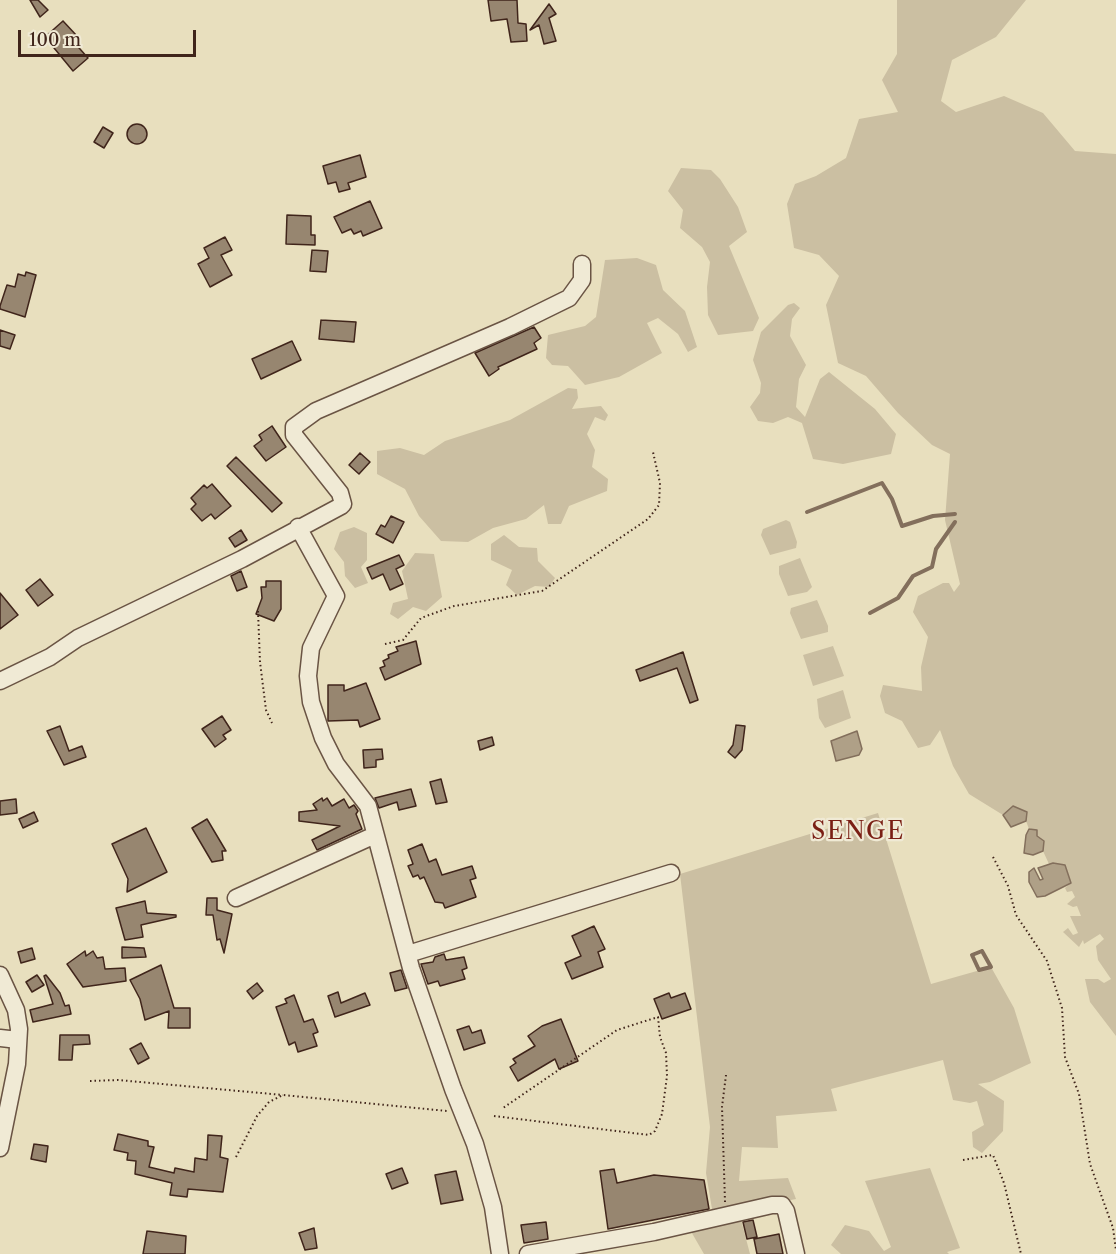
<!DOCTYPE html>
<html>
<head>
<meta charset="utf-8">
<style>
	body { margin:0 }
	#map { position:relative; width:1116px; height:1254px; overflow:hidden; background:#e8dfbe; font-family:"Libre Caslon Text",serif }
	canvas { display:block }
	.scale { position:absolute; left:18px; top:30px; width:178px; height:27px; box-sizing:border-box; border:3px solid #40251b; border-top:0; padding-left:8px; font-size:18px; line-height:21px; white-space:nowrap; color:#40251b; -webkit-text-stroke:4px #f0ead5; paint-order:stroke }
</style>
</head>
<body>
<div id="map">
<canvas width="1116" height="1254"></canvas>
<div class="scale">100 m</div>
</div>
<script>
const c = document.querySelector('canvas').getContext('2d');
c.lineJoin = 'round';
function fillPath(path, color) { c.fillStyle = color; c.fill(path, 'evenodd'); }
const toPath = rows => new Path2D(rows.map(r => 'M' + r).join(''));
function trace(path, color, width, dash) { c.strokeStyle = color; c.lineWidth = width; c.lineCap = dash ? 'butt' : 'round'; c.setLineDash(dash || []); c.stroke(path); }
function write(font, color, halo, rows, align = 'center') {
  c.font = font + ' "Libre Caslon Text",serif'; c.lineWidth = 4.5; c.setLineDash([]); c.textBaseline = 'middle'; c.strokeStyle = halo; c.fillStyle = color; for (const [text, x, y, turn = 0] of rows) {
    c.save(); c.translate(x, y); c.rotate((+turn || 0) * Math.PI / 180); c.textAlign = isNaN(turn) ? turn : align; if (halo) c.strokeText(text, 0, 0); c.fillText(text, 0, 0); c.restore();
  }
}
const green = toPath([
	[897,0,1026,0,996,37,952,60,941,101,956,112,1004,96,1043,113,1075,151,1116,154,1116,1036,1090,1002,1085,979,1098,979,1104,983,1111,979,1098,960,1096,946,1104,939,1100,934,1084,944,1083,940,1079,947,1063,932,1068,928,1073,935,1078,933,1070,916,1081,916,1077,906,1073,907,1067,904,1075,897,1072,891,1067,892,1065,888,1071,883,1065,865,1049,864,1043,851,1044,841,1037,836,1037,830,1029,829,1026,821,1027,812,1013,807,1003,815,969,794,953,766,940,730,930,745,918,748,902,721,885,713,880,696,883,685,922,691,921,667,928,637,913,612,918,596,943,583,949,583,954,592,960,584,945,520,950,454,932,445,898,413,866,376,838,363,826,305,839,276,819,255,794,248,787,204,795,184,816,176,846,158,859,119,898,112,882,80,897,54],
	[681,168,711,170,720,179,738,207,747,232,729,246,759,318,753,331,718,335,708,315,707,287,710,262,702,247,680,228,683,210,668,191],
	[637,258,656,265,663,290,685,311,697,347,688,352,678,334,658,318,647,323,662,353,619,377,585,385,568,366,552,365,546,358,548,335,585,326,596,317,605,260],
	[794,303,800,308,792,319,790,336,806,365,799,379,796,407,805,417,820,379,829,372,875,409,896,434,891,454,843,464,813,459,802,423,788,417,773,423,758,421,750,407,760,393,761,383,753,360,761,332,788,305],
	[568,388,577,389,578,398,572,409,601,406,608,415,605,421,595,417,587,434,595,450,592,467,608,479,607,491,569,506,561,524,548,524,544,505,526,519,493,528,468,542,441,541,419,516,405,489,377,474,377,451,400,448,424,455,445,441,510,420],
	[786,520,790,522,797,542,796,548,770,555,761,535,763,529],
	[354,527,367,533,367,560,361,567,368,583,355,588,345,576,344,562,334,549,340,532],
	[504,535,519,547,537,548,538,561,555,578,549,587,535,586,517,595,506,585,512,570,491,560,491,544],
	[415,553,434,554,442,597,426,611,413,607,398,619,390,614,393,603,408,599,402,571],
	[800,558,812,587,807,592,788,596,779,574,779,566],
	[817,600,828,626,828,632,801,639,790,613,791,608],
	[833,646,844,676,813,686,803,655],
	[843,690,851,718,825,728,819,718,817,699],
	[878,813,931,984,991,967,1014,1008,1031,1063,990,1082,978,1084,1004,1101,1003,1131,982,1153,973,1147,972,1132,984,1125,977,1101,970,1103,953,1100,943,1060,831,1089,837,1111,776,1116,778,1148,742,1147,739,1181,788,1178,796,1199,713,1215,706,1173,710,1127,680,874],
	[930,1168,960,1248,947,1252,949,1254,841,1254,831,1245,845,1225,869,1231,884,1251,891,1247,865,1181],
	[740,1216,750,1254,704,1254,689,1228]
]);
const water = toPath([
	[857,731,862,749,859,755,836,761,831,741,857,731],
	[1013,806,1027,812,1026,821,1011,827,1003,815,1013,806],
	[1029,829,1037,830,1037,836,1044,841,1043,851,1033,855,1024,853,1026,835,1029,829],
	[1053,863,1065,865,1071,883,1045,896,1037,897,1029,882,1029,872,1034,868,1040,880,1043,879,1038,868,1053,863]
]);
const stream = toPath([
	[807,512,882,483,892,499,902,526,933,516,955,514],
	[870,613,898,598,913,576,932,567,936,549,955,522],
	[982,951,991,967,979,970,972,955,982,951]
]);
const building = toPath([
	[30,0,38,0,48,10,40,17,30,0],
	[488,0,517,0,518,23,526,24,527,41,511,42,507,19,491,21,488,0],
	[549,4,556,14,549,18,556,41,544,44,539,25,530,30,549,4],
	[63,21,77,36,72,40,88,58,73,71,45,37,63,21],
	'127 134a10 10 0 1 1 20 0a10 10 0 1 1-20 0Z',
	[103,127,113,133,104,148,94,142,103,127],
	[360,155,366,177,348,183,350,189,339,192,336,182,328,184,323,166,360,155],
	[370,201,382,228,363,236,361,231,354,234,351,229,342,233,334,217,370,201],
	[287,215,311,216,311,235,315,235,315,245,286,244,287,215],
	[225,237,232,250,221,255,232,275,210,287,198,264,209,258,204,248,225,237],
	[312,250,328,251,326,272,310,271,312,250],
	[26,272,36,275,25,317,0,309,0,306,7,285,15,287,18,274,25,276,26,272],
	[321,320,356,322,354,342,319,339,321,320],
	[534,327,541,338,534,343,537,349,498,367,499,369,489,376,475,353,534,327],
	[0,330,15,335,10,349,0,346,0,330],
	[292,341,301,360,261,379,252,359,292,341],
	[272,426,286,447,266,461,254,446,262,440,259,435,272,426],
	[360,453,370,462,359,474,349,465,360,453],
	[236,457,282,503,272,512,227,466,236,457],
	[212,484,231,506,215,519,211,514,202,521,191,509,196,504,191,498,204,485,207,488,212,484],
	[391,516,404,522,393,543,376,534,381,525,385,527,391,516],
	[241,530,247,540,235,547,229,538,241,530],
	[399,555,404,565,396,569,403,584,390,590,383,574,372,579,367,568,399,555],
	[241,571,247,587,237,591,231,576,241,571],
	[40,579,53,595,38,606,26,590,40,579],
	[266,581,281,581,281,609,274,621,256,614,262,598,261,587,266,587,266,581],
	[0,593,18,615,0,629,0,593],
	[416,641,421,664,385,680,380,668,385,666,383,661,389,658,388,655,398,651,396,647,416,641],
	[683,652,698,700,690,703,677,668,640,681,636,670,683,652],
	[366,683,380,719,360,727,358,720,328,721,328,685,344,685,344,691,366,683],
	[222,716,231,730,223,735,226,739,215,747,202,729,222,716],
	[736,725,745,726,742,750,735,758,728,752,733,745,736,725],
	[60,726,69,751,82,746,86,757,64,765,47,731,60,726],
	[492,737,494,745,480,750,478,741,492,737],
	[382,749,383,759,376,760,376,767,364,768,363,750,382,749],
	[441,779,447,802,436,804,430,782,441,779],
	[411,789,416,806,399,810,397,802,379,808,375,798,411,789],
	[322,798,323,801,327,798,332,806,344,799,349,808,354,805,358,811,356,814,362,829,317,850,312,840,340,826,299,821,299,812,317,810,313,804,322,798],
	[16,799,17,813,0,815,0,801,16,799],
	[34,812,38,821,23,828,19,819,34,812],
	[207,819,226,851,222,851,223,860,212,862,192,828,207,819],
	[146,828,167,872,127,892,128,879,112,844,146,828],
	[422,844,429,862,436,859,442,875,472,866,476,878,470,880,476,897,445,908,443,903,435,902,424,877,420,879,418,875,413,877,408,866,413,864,408,850,422,844],
	[207,898,217,898,217,910,232,914,224,953,220,939,217,940,213,915,206,915,207,898],
	[145,901,147,913,176,915,176,917,141,925,143,937,125,940,116,908,145,901],
	[594,926,605,949,598,952,603,967,572,979,565,963,581,956,572,936,594,926],
	[122,947,144,948,146,957,122,958,122,947],
	[32,948,35,959,21,963,18,952,32,948],
	[85,951,86,956,93,951,97,958,103,957,105,969,125,968,126,981,83,987,67,964,85,951],
	[444,954,446,960,464,957,467,968,462,970,465,979,440,986,438,981,428,984,421,964,433,962,435,957,444,954],
	[161,965,174,1008,190,1008,190,1028,168,1028,169,1011,145,1020,140,999,130,980,161,965],
	[401,970,407,988,395,991,390,973,401,970],
	[37,975,44,985,32,992,26,982,37,975],
	[46,975,60,993,65,1006,69,1005,71,1014,33,1022,30,1010,53,1004,44,976,46,975],
	[257,983,263,991,253,999,247,991,257,983],
	[338,992,341,1003,365,993,370,1005,335,1017,328,996,338,992],
	[669,993,671,998,685,993,691,1009,662,1019,654,999,669,993],
	[294,995,304,1022,313,1019,318,1032,313,1034,317,1046,298,1052,295,1042,289,1045,276,1007,287,1003,285,999,294,995],
	[561,1019,578,1061,559,1069,555,1059,518,1081,510,1067,516,1063,513,1059,535,1046,528,1036,542,1026,561,1019],
	[469,1026,472,1033,481,1030,485,1043,464,1050,457,1030,469,1026],
	[60,1035,89,1035,90,1044,73,1045,72,1060,59,1060,60,1035],
	[141,1043,149,1058,138,1064,130,1049,141,1043],
	[118,1134,148,1141,148,1146,154,1147,149,1167,174,1173,175,1168,194,1172,195,1158,207,1160,208,1135,222,1136,220,1157,228,1159,223,1192,188,1189,187,1197,170,1195,172,1183,135,1174,136,1161,127,1160,128,1153,114,1150,118,1134],
	[34,1144,48,1146,46,1162,31,1159,34,1144],
	[402,1168,408,1183,392,1189,386,1174,402,1168],
	[614,1169,617,1183,654,1175,704,1180,709,1209,608,1229,600,1171,614,1169],
	[456,1171,463,1200,441,1204,435,1175,456,1171],
	[753,1220,757,1237,747,1239,743,1222,753,1220],
	[546,1222,548,1239,524,1243,521,1225,546,1222],
	[314,1228,317,1248,305,1250,299,1233,314,1228],
	[147,1231,186,1236,185,1254,143,1254,147,1231],
	[779,1234,783,1254,757,1254,754,1239,779,1234]
]);
const path = toPath([
	[258,611,260,662,266,710,272,723],
	[385,644,403,640,421,618,454,606,542,591,648,519,659,505,660,483,653,452],
	[993,857,1008,886,1016,915,1047,961,1062,1008,1065,1057,1079,1094,1090,1164,1113,1228,1116,1250],
	[90,1081,118,1080,283,1095],
	[494,1116,649,1135,655,1131,662,1114,667,1076,666,1053,660,1037,658,1017,617,1030,503,1108],
	[236,1157,257,1116,269,1102,283,1095,447,1111],
	[963,1160,993,1155,1004,1183,1021,1254],
	[725,1202,722,1107,726,1075]
]);
const minor = toPath([
	[298,527,336,596,311,648,308,676,311,702,323,738,336,764,368,806,411,968,453,1089,475,1144,493,1207,500,1254],
	[0,681,50,657,78,638,242,559,341,506,343,504,340,493,294,435,294,427,316,411,510,327,569,298,582,280,582,264],
	[236,898,375,835],
	[408,954,671,873],
	[0,975,16,1010,19,1029,17,1064,0,1148],
	[0,1038,18,1040],
	[528,1254,654,1232,772,1205,782,1205,786,1211,796,1254]
]);
const quarterNames = [
	["SENGE",858,832]
];
fillPath(green, '#cbbfa2');
fillPath(water, '#afa087');
trace(water, '#836f5c', 1.5);
trace(stream, '#836f5c', 4);
fillPath(building, '#978670');
trace(building, '#40251b', 1.5);
trace(minor, '#6a5444', 19);
trace(path, '#40251b', 2, [1.5, 3]);
trace(minor, '#f0ead5', 16);
c.letterSpacing = '1.5px';
write('24px', '#7a1f14', '#f0ead5', quarterNames);
c.letterSpacing = '0px';
</script>
</body>
</html>
